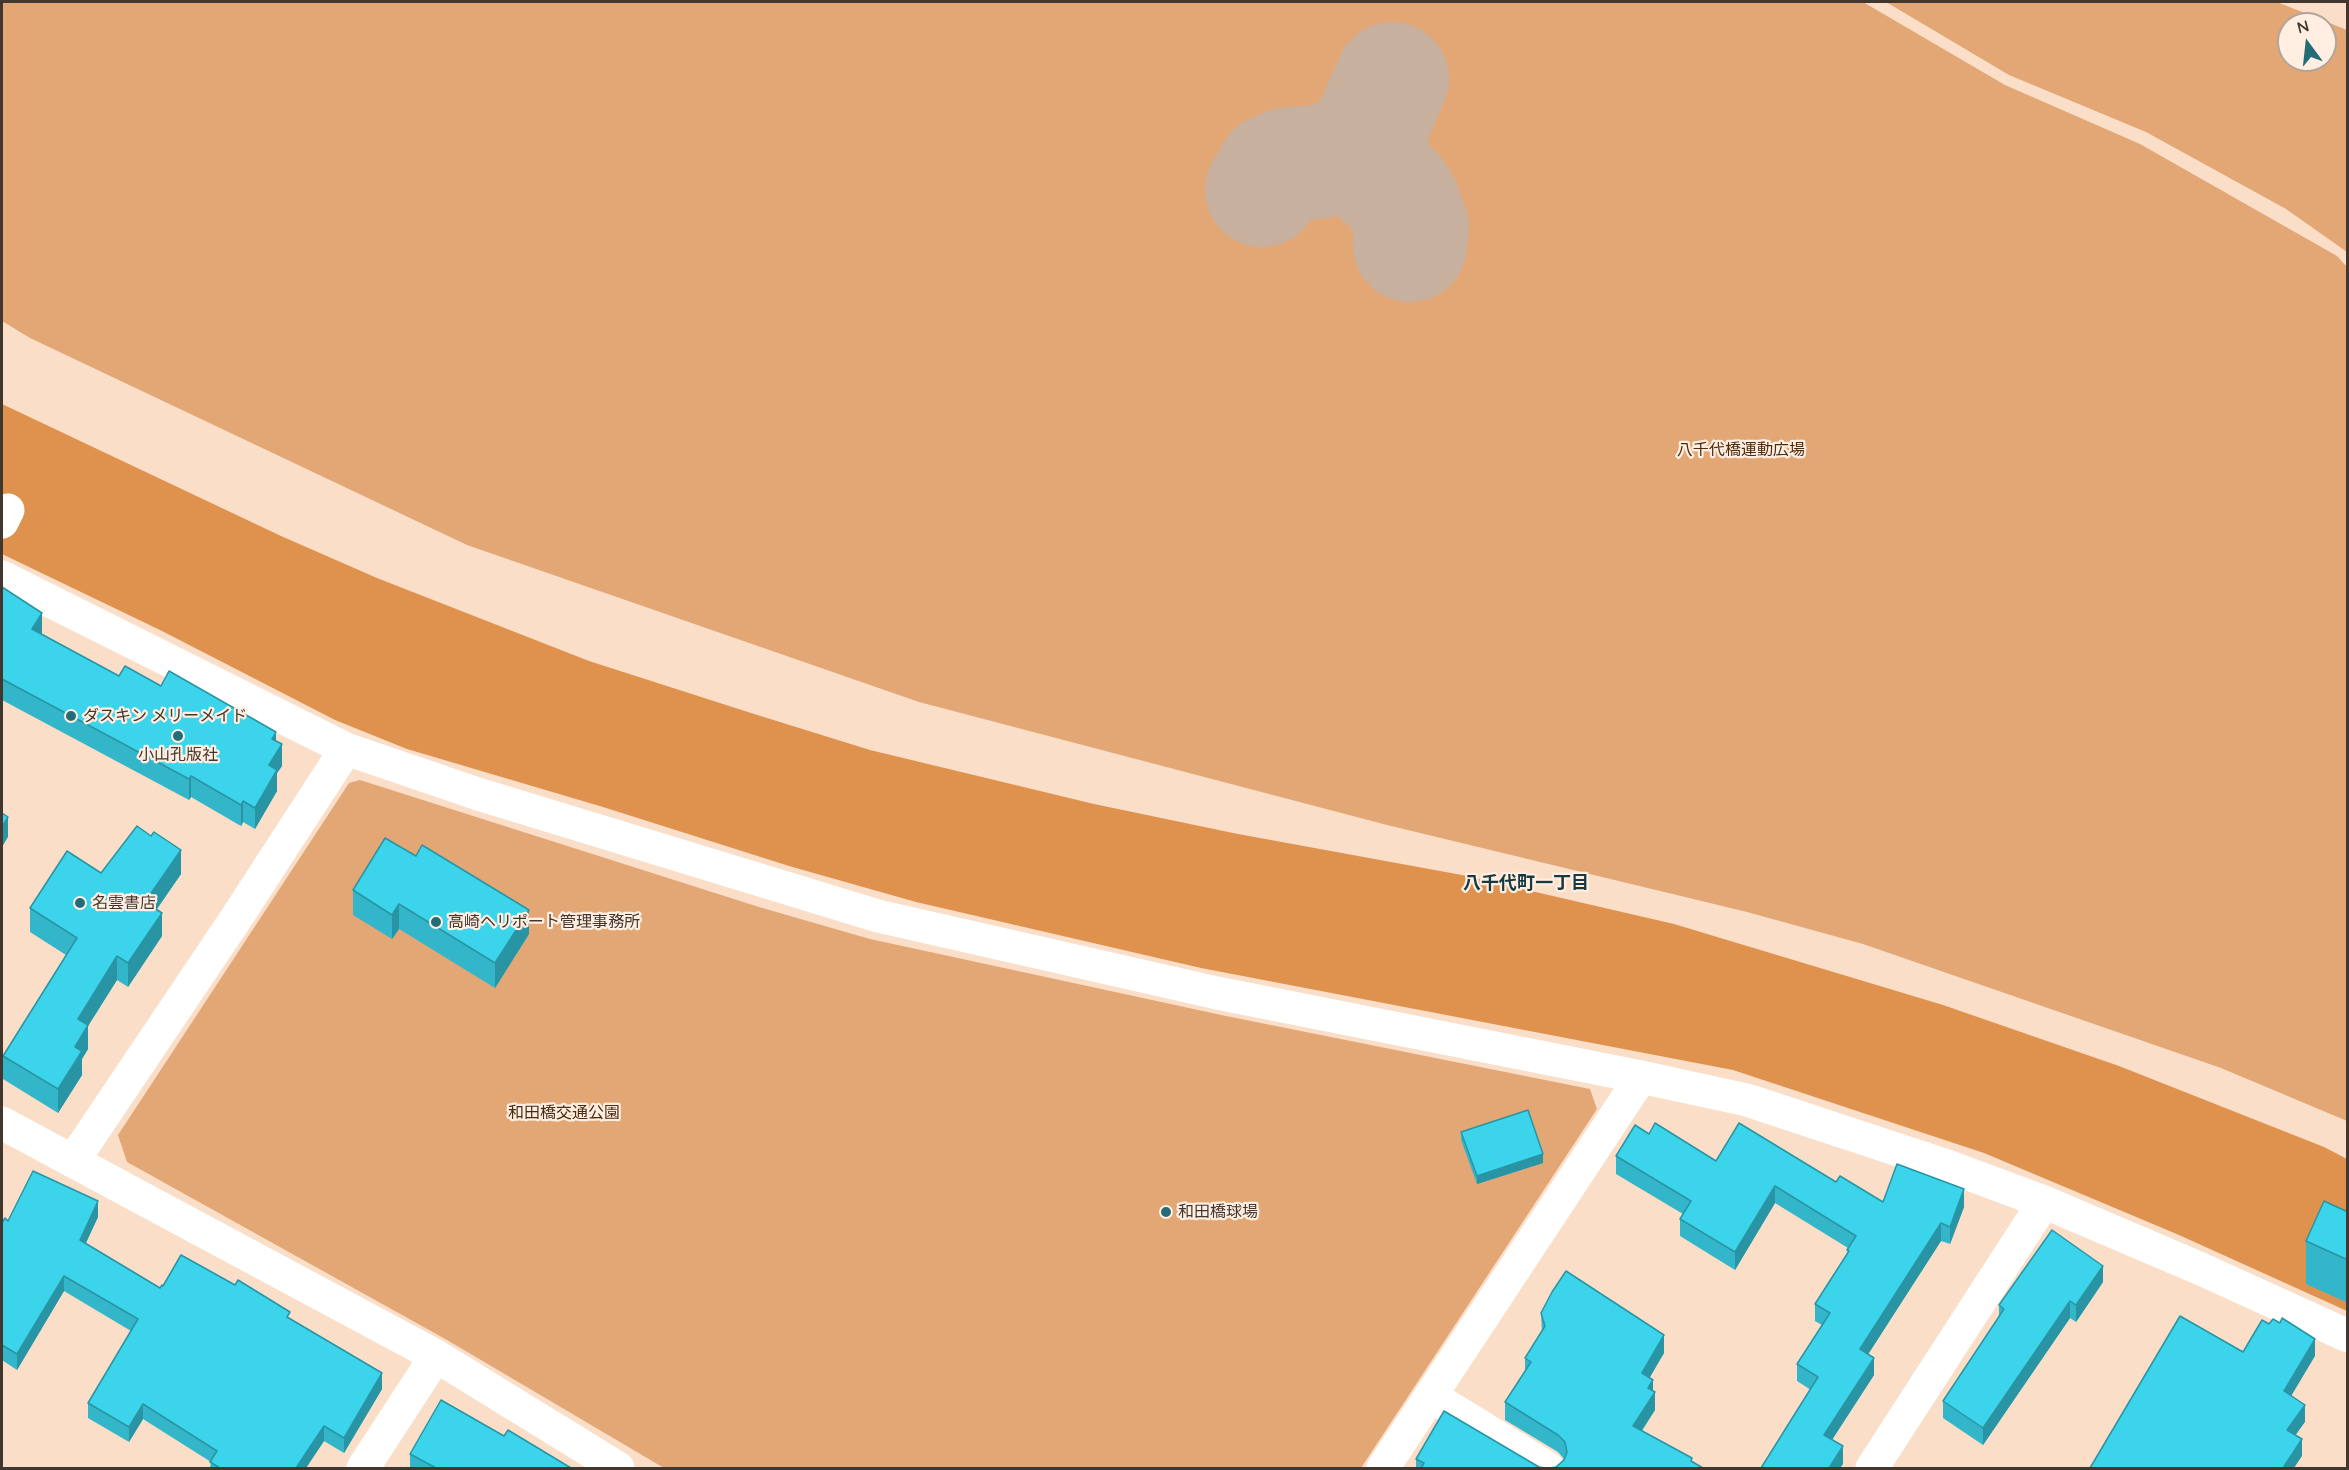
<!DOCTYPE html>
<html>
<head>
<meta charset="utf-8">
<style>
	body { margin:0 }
	#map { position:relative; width:2349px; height:1470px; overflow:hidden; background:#fadec8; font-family:Quicksand,sans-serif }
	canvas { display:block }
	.frame { position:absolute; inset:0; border:3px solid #42372e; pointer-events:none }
	.north { position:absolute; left:2277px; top:12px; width:60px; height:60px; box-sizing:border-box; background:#ffeee1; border:2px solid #b3a599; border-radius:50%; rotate:345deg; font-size:16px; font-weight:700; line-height:24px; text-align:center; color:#42372e }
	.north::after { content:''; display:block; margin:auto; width:21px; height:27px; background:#246d78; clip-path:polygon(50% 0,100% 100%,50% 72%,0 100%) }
</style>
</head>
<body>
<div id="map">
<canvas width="2349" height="1470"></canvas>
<div class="frame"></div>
<div class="north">N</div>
</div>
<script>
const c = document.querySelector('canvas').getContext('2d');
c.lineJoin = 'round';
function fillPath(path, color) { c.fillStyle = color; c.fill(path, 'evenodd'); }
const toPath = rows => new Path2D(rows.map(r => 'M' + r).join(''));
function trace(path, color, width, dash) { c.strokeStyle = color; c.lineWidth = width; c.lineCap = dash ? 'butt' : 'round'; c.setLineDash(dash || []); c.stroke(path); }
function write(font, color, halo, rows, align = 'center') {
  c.font = font + ' Quicksand,"Noto Sans JP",sans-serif'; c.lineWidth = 4.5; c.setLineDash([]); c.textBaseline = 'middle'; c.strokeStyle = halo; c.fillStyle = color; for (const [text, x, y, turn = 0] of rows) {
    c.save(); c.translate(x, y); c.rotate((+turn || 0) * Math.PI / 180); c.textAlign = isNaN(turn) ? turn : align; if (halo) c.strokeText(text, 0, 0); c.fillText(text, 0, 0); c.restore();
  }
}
const green = toPath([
	[2,2,1863,2,2005,85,2140,144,2337,256,2347,267,2347,1121,2221,1068,1863,944,1747,912,1387,825,919,702,467,545,30,338,2,321],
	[1886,2,2277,2,2347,30,2347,252,2286,209,2146,132,2009,75],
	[2289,24,2325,24,2325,60,2289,60],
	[360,780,759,907,870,939,1226,1016,1590,1089,1597,1109,1361,1468,664,1468,447,1340,127,1162,118,1135,349,783]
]);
const forest = toPath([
	[2,404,281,536,377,578,589,661,751,713,870,750,1094,804,1238,834,1462,875,1674,924,1943,1005,2119,1066,2324,1147,2347,1159,2347,1311,2179,1235,1984,1153,1733,1070,1201,968,916,902,789,866,603,807,407,749,335,720,162,631,2,554]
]);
const taxiway = toPath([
	[1392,79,1369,131,1372,142,1372,156,1377,175,1397,193,1404,205,1412,228,1410,245],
	[1262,190,1273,171,1288,164,1318,162,1341,155,1353,148,1369,131]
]);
const street = toPath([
	[2,522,8,510],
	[2,577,346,749,478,794,878,916,1217,993,1641,1077,1747,1100,1950,1167,2044,1202,2201,1269,2348,1336],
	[73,1161,235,920,346,749],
	[1431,1396,1548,1468],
	[363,1468,436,1356],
	[1383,1468,1641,1077],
	[1872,1468,2044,1202]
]);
const secondary = toPath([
	[2,1123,436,1356,618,1468]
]);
const wall = toPath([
	[2,587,42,634,119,676,161,686,276,742,282,766,277,773,277,791,255,829,243,822,241,826,191,797,189,800,2,700],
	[101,873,181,874,157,909,162,936,128,987,117,980,88,1026,88,1049,82,1059,82,1075,58,1113,3,1079,3,1056,66,955,30,932,30,908],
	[353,890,529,934,495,988,399,929,392,939,353,915],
	[1461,1132,1543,1163,1477,1184,1461,1140],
	[1649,1134,1716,1161,1836,1182,1883,1202,1964,1207,1950,1244,1941,1241,1868,1354,1874,1375,1832,1440,1843,1464,1840,1468,1761,1468,1811,1390,1797,1381,1797,1364,1822,1325,1815,1321,1815,1304,1847,1255,1848,1248,1775,1203,1735,1270,1680,1236,1680,1219,1683,1214,1616,1174,1616,1156],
	[2348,1212,2348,1303,2306,1284,2306,1241],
	[98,1217,85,1244,160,1288,290,1319,382,1389,344,1453,324,1441,306,1468,210,1468,211,1462,143,1419,129,1442,88,1418,88,1403,131,1331,64,1291,17,1370,2,1360,2,1223,8,1221],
	[2103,1282,2076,1322,2070,1318,1983,1445,1943,1418,1943,1401,1999,1317,1999,1305],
	[1541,1313,1664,1353,1649,1378,1653,1391,1655,1410,1642,1431,1692,1462,1556,1467,1564,1459,1558,1452,1505,1420,1505,1402,1525,1372,1525,1358,1542,1332],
	[504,1436,571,1468,410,1468,410,1454],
	[1416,1459,1539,1467,1545,1468,1416,1468]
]);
const shadedWall = toPath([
	[42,613,42,634,32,629],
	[276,732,276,753,272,739],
	[282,744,282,766,277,773,277,791,255,829,255,808,269,765],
	[191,776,191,797,189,800,189,779],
	[243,801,243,822,241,826,241,805],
	[8,817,8,837,2,847,2,827],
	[181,850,181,874,145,926,145,902],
	[399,904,399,929,392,939,392,915],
	[529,910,529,934,495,988,495,963],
	[162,913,162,936,128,987,128,963],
	[117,956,117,980,88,1026,88,1049,82,1059,82,1075,58,1113,58,1089,75,1047,78,1019],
	[1543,1154,1543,1163,1477,1184,1477,1176],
	[1775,1186,1775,1203,1735,1270,1735,1252],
	[1964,1189,1964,1207,1950,1244,1950,1227],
	[98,1201,98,1217,80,1256,80,1240],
	[1941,1223,1941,1241,1860,1367,1860,1349],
	[2103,1266,2103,1282,2076,1322,2076,1305],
	[64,1276,64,1291,17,1370,17,1354],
	[2070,1301,2070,1318,1983,1445,1983,1428],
	[1664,1335,1664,1353,1642,1391,1642,1373],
	[2315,1339,2315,1356,2284,1408,2284,1391],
	[1874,1358,1874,1375,1824,1452,1824,1435],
	[382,1373,382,1389,344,1453,344,1438],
	[1653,1380,1653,1397,1655,1392,1655,1410,1633,1443,1633,1426,1648,1388],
	[143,1404,143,1419,129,1442,129,1427],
	[2305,1405,2305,1422,2287,1447,2287,1430],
	[324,1426,324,1441,306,1468,296,1468],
	[2302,1439,2302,1456,2294,1468,2283,1468],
	[1843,1446,1843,1464,1840,1468,1829,1468]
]);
const building = toPath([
	[2,587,42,613,32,629,119,676,125,666,161,686,169,671,276,732,272,739,282,744,269,765,277,770,255,808,243,801,241,805,191,776,189,779,2,679,2,587],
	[2,813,8,817,2,827,2,813],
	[137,826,151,836,154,832,181,850,145,902,162,913,128,963,117,956,78,1019,88,1025,75,1047,82,1051,58,1089,3,1056,77,938,30,908,67,851,101,873,137,826],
	[385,838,416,856,422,845,529,910,495,963,399,904,392,915,353,890,385,838],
	[1528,1110,1543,1154,1477,1176,1461,1132,1528,1110],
	[1655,1123,1716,1161,1739,1123,1836,1182,1840,1176,1883,1202,1897,1164,1964,1189,1950,1227,1941,1223,1860,1349,1874,1358,1824,1435,1843,1446,1829,1468,1761,1468,1818,1377,1797,1364,1830,1313,1815,1304,1849,1251,1847,1250,1856,1236,1775,1186,1735,1252,1680,1219,1691,1201,1616,1156,1635,1125,1649,1134,1655,1123],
	[33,1171,98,1201,80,1240,160,1288,162,1285,163,1286,181,1255,235,1285,238,1280,290,1312,287,1317,382,1373,344,1438,324,1426,296,1468,220,1468,210,1462,217,1451,143,1404,129,1427,88,1403,138,1319,64,1276,17,1354,2,1345,2,1223,5,1218,8,1221,33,1171],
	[2324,1201,2348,1212,2348,1260,2306,1241,2324,1201],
	[2052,1230,2103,1266,2076,1305,2070,1301,1983,1428,1943,1401,2004,1309,1999,1305,2052,1230],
	[1566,1271,1664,1335,1642,1373,1653,1380,1648,1388,1655,1392,1633,1426,1692,1458,1691,1461,1703,1468,1550,1468,1556,1467,1564,1460,1567,1452,1565,1442,1558,1435,1505,1402,1531,1362,1525,1358,1545,1326,1541,1313,1552,1292,1566,1271],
	[2180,1316,2243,1352,2262,1320,2269,1324,2273,1319,2280,1323,2282,1318,2315,1339,2284,1391,2305,1405,2287,1430,2302,1439,2283,1468,2090,1468,2180,1316],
	[441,1400,504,1436,508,1430,571,1468,436,1468,410,1454,441,1400],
	[1444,1411,1539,1467,1545,1468,1421,1468,1424,1463,1416,1459,1444,1411]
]);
const markers = [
	[71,716,6,"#246d78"],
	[178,736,6,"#246d78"],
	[80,903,6,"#246d78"],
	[436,922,6,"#246d78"],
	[1166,1212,6,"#246d78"]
];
const parkNames = [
	["八千代橋運動広場",1741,450],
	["和田橋交通公園",564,1113]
];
const poiNames = [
	["ダスキン メリーメイド",83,716],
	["小山孔版社",178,755,"center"],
	["名雲書店",92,903],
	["高崎ヘリポート管理事務所",448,922],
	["和田橋球場",1178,1212]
];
const neighbourhoodNames = [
	["八千代町一丁目",1526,884]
];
fillPath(green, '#e3a775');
fillPath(forest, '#df924d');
trace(taxiway, '#c8b09e', 114);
trace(street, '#fff', 33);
trace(secondary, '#fff', 33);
fillPath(wall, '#33b6ca');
fillPath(shadedWall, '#2994a4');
fillPath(building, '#3bd4eb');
trace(building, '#2994a4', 1.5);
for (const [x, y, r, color] of markers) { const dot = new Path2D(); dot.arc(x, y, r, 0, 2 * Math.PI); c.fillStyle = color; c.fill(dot); trace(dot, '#ffeee1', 2); }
write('16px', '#4b2c0f', '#ffeee1', parkNames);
write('16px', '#42372e', '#ffeee1', poiNames, 'left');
write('bold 18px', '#183a3f', '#ffeee1', neighbourhoodNames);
</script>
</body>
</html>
